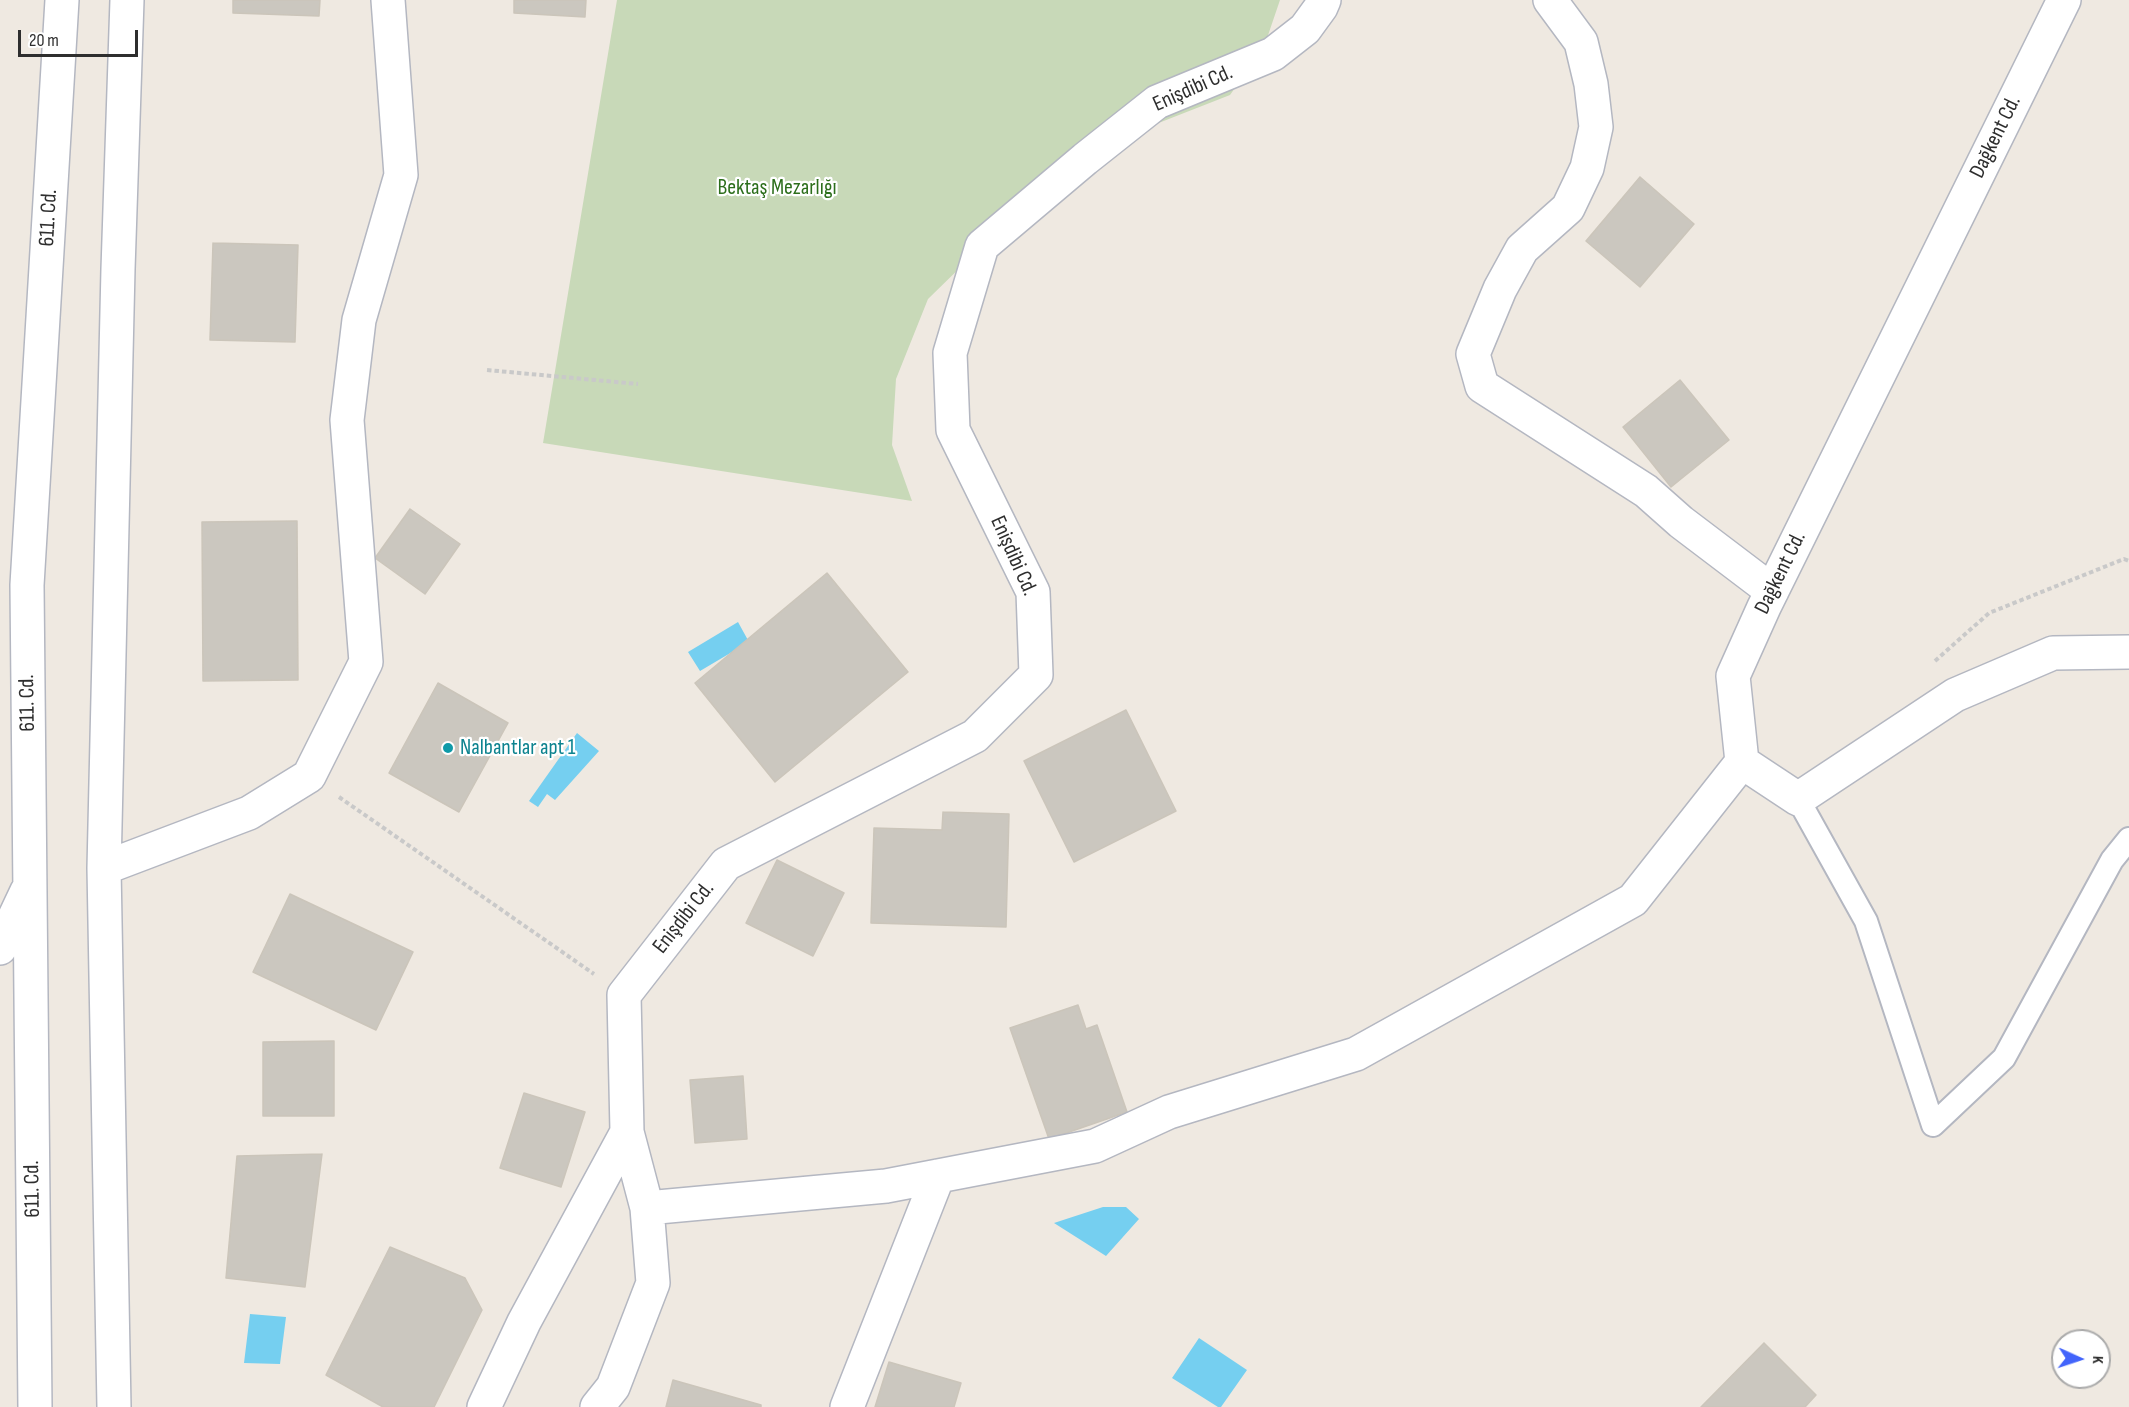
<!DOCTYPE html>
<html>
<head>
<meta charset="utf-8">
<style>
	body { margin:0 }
	#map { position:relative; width:2129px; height:1407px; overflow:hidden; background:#efe9e1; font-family:"Sofia Sans Condensed",sans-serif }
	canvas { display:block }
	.north { position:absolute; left:2051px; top:1329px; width:60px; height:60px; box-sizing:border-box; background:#fff; border:2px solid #ababab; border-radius:50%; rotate:93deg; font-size:16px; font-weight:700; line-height:24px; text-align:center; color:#2e2e2e }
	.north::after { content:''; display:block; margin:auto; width:21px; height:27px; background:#4264fb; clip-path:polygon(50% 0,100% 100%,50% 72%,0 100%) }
	.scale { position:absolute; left:18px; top:30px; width:120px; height:27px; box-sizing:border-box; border:3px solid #2e2e2e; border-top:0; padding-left:8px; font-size:18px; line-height:21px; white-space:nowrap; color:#2e2e2e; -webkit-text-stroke:4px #fff; paint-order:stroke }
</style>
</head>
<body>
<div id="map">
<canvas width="2129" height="1407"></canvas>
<div class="north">K</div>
<div class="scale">20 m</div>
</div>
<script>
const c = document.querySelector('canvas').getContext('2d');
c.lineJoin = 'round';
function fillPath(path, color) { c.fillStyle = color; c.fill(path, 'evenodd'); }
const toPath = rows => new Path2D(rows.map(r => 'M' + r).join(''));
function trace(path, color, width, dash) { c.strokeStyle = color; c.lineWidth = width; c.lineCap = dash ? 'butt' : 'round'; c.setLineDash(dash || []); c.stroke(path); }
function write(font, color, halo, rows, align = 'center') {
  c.font = font + ' "Sofia Sans Condensed",sans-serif'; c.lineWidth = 4.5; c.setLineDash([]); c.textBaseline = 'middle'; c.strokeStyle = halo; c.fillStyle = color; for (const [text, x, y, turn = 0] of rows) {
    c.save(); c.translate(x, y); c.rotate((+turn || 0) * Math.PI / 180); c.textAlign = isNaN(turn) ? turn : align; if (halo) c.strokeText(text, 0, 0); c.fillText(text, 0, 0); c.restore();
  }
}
const cemetery = toPath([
	[617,0,1280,0,1264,47,1230,95,1105,144,1055,175,928,299,896,379,892,445,912,501,543,443]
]);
const water = toPath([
	[738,622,749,642,700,671,688,652],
	[577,733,599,751,555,800,547,794,538,807,529,801],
	[1103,1207,1126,1207,1139,1219,1106,1256,1054,1223],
	[250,1314,286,1317,280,1364,244,1363],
	[1199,1338,1247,1370,1221,1407,1218,1407,1172,1378]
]);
const building = toPath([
	[233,0,320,0,319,16,233,13,233,0],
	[514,0,586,0,585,17,514,13,514,0],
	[1640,177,1694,224,1640,287,1586,241,1640,177],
	[213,243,298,245,295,342,210,340,213,243],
	[1680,380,1729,440,1671,487,1623,427,1680,380],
	[410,509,460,544,425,594,375,558,410,509],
	[297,521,298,680,203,681,202,522,297,521],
	[827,573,908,672,775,782,695,683,827,573],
	[438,683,508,723,459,812,389,773,438,683],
	[1126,710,1176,811,1074,862,1024,761,1126,710],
	[943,812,1009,814,1006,927,871,923,874,828,942,830,943,812],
	[777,860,844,893,813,956,746,923,777,860],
	[290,894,413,952,376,1030,253,972,290,894],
	[1078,1005,1086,1029,1097,1025,1127,1112,1049,1139,1010,1028,1078,1005],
	[334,1041,334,1116,263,1116,263,1042,334,1041],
	[743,1076,747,1139,695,1143,690,1080,743,1076],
	[524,1093,585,1112,561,1187,500,1168,524,1093],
	[322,1154,305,1287,226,1278,237,1156,322,1154],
	[390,1247,465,1278,482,1310,434,1407,383,1407,326,1375,390,1247],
	[1764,1343,1816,1395,1805,1407,1701,1407,1764,1343],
	[889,1362,961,1383,954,1407,875,1407,889,1362],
	[673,1380,761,1405,761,1407,666,1407,673,1380]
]);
const path = toPath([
	[487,370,638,384],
	[1935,661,1989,613,2124,559,2129,561],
	[339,797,594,974]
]);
const service = toPath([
	[1798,799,1866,921,1933,1125,2004,1058,2112,860,2129,839]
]);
const minor = toPath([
	[1550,0,1581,42,1591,84,1596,127,1587,168,1568,208,1522,249,1500,289,1473,354,1482,386,1646,491,1681,522,1772,591],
	[2064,0,1764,607,1733,676,1742,762,1798,799,1955,695,2053,653,2129,652],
	[104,868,249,813,309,776,366,662,347,420,359,320,401,175,388,0],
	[0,948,27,891],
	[647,1208,886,1186,1095,1146,1169,1112,1356,1054,1633,900,1742,762],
	[35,1407,27,585,62,0],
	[114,1407,104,868,118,269,127,0],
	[484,1407,524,1322,627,1132,624,995,726,864,975,736,1036,675,1033,592,953,430,950,353,982,246,1085,159,1157,102,1273,54,1305,29,1321,7,1324,0],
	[597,1407,613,1387,653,1283,647,1208,627,1132],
	[847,1407,938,1176]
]);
const markers = [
	[448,748,6,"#0f9aa8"]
];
const streetNames = [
	["Enişdibi Cd.",1193,89,-24],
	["Dağkent Cd.",1996,137,-64],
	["611. Cd.",49,218,-87],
	["Enişdibi Cd.",1013,556,66],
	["Dağkent Cd.",1781,573,-64],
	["611. Cd.",28,703,-91],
	["Enişdibi Cd.",684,918,-52],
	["611. Cd.",33,1189,-91]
];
const parkNames = [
	["Bektaş Mezarlığı",777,188]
];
const cultureNames = [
	["Nalbantlar apt 1",460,748]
];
fillPath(cemetery, '#c8d9b8');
fillPath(water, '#75cff0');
fillPath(building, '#cbc7bf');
trace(building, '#cbc5ba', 1.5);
trace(service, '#b4b7c1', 26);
trace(minor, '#b4b7c1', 36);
trace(path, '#c9c9c9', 4, [4.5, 3]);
trace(service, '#fff', 22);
trace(minor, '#fff', 33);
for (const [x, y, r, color] of markers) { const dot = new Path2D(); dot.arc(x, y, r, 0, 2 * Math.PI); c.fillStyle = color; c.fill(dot); trace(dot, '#fff', 2); }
write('22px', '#2e2e2e', '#fff', streetNames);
write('22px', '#2c6e1b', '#fff', parkNames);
write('22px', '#0d838f', '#fff', cultureNames, 'left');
</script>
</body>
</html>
